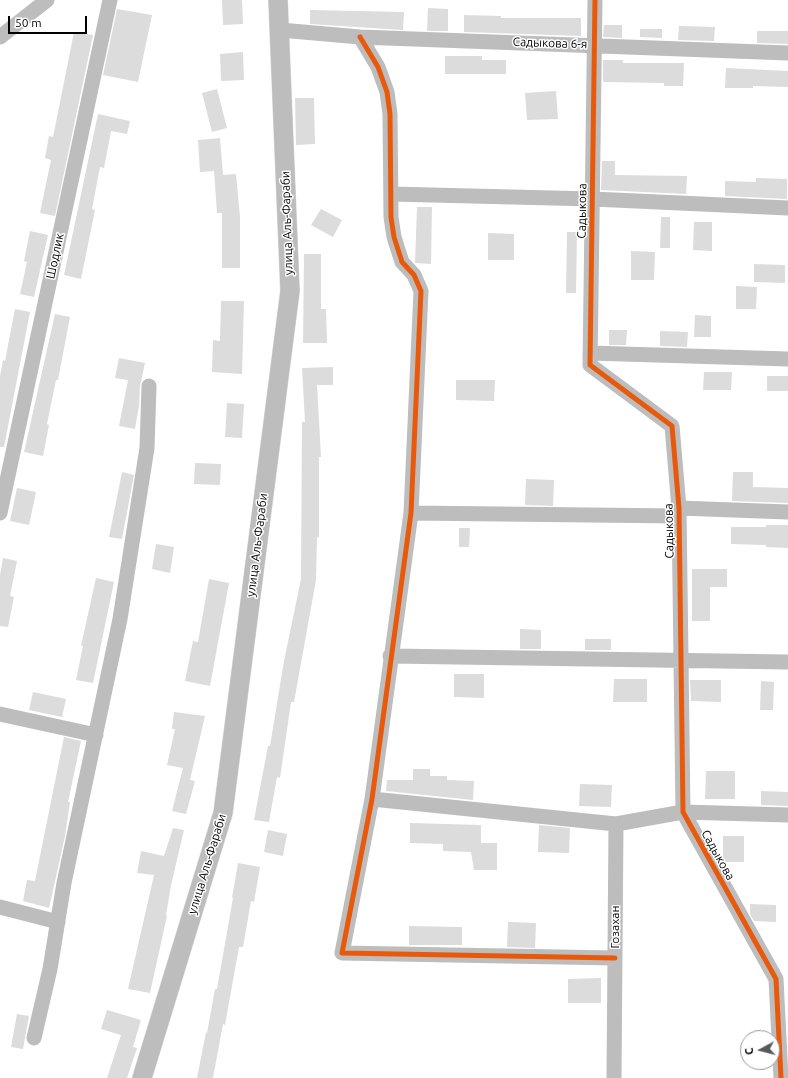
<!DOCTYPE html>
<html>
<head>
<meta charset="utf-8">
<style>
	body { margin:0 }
	#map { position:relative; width:788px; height:1078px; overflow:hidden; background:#fff; font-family:Ubuntu,sans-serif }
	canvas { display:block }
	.north { position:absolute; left:740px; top:1030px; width:40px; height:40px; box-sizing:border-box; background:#fff; border:1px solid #999; border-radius:50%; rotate:263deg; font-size:11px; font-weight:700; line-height:16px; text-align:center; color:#000 }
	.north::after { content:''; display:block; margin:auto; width:14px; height:18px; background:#595959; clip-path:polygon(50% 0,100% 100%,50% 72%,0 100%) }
	.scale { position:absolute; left:8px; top:16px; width:79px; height:18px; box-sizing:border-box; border:2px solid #000; border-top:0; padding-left:5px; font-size:12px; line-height:14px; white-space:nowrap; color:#000; -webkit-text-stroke:3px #fff; paint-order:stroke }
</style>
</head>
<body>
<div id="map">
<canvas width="788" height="1078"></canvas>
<div class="north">С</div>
<div class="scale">50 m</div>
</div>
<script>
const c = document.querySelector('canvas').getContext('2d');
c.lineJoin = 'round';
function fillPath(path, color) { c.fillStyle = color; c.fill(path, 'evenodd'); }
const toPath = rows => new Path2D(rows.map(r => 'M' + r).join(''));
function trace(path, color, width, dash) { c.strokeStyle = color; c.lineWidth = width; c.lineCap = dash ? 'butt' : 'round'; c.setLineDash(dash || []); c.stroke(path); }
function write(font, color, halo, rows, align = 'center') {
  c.font = font + ' Ubuntu,sans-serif'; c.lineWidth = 3; c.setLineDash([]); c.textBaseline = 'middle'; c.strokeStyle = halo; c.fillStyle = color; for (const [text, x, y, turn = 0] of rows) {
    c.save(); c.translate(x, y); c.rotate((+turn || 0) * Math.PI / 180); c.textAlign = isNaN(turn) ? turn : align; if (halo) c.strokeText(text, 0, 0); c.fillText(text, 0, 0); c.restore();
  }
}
const building = toPath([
	[222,0,242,0,243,24,223,25],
	[428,8,448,9,448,31,427,31],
	[117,9,152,15,138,82,103,75],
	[310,10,404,12,403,30,310,24],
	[464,15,501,16,501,18,581,18,581,36,464,32],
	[604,25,622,25,622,38,603,37],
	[679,26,715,27,714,41,678,40],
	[640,29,662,29,662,38,640,37],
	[757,31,788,31,788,44,757,43],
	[74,32,93,35,55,216,40,213,51,160,45,158,49,136,53,137],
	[243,52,244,80,221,81,220,54],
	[445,56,482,56,482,60,506,60,506,74,445,74],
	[603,60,623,60,623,63,684,63,683,86,664,86,664,83,603,82],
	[726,68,788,71,788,87,753,86,753,88,725,88],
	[217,89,227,128,212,132,202,93],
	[556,91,558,119,527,120,525,93],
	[295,98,314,98,315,144,296,145],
	[98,114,130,121,127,134,111,131,104,168,100,167,92,209,95,210,81,279,64,275],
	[220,138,223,175,236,174,240,217,240,268,222,268,222,213,217,213,214,171,200,172,198,140],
	[602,161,615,161,615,175,687,176,686,194,601,190],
	[756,178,787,179,787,199,725,196,725,181,756,182],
	[417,207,432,207,431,264,415,263],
	[321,209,342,220,333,237,311,225],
	[661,217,670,217,670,248,660,248],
	[694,222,712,222,712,251,693,250],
	[30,231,48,235,34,297,20,294,27,262,24,261],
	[567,232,577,232,576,293,566,293],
	[488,233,514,234,514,260,488,260],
	[631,251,655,252,654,280,631,280],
	[304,254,321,254,321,309,326,309,327,343,303,343],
	[754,264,785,265,785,283,754,282],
	[736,286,757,287,756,309,736,309],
	[221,301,244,301,242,374,212,372,213,340,220,341],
	[15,309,30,312,4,447,0,447,0,376,3,360,5,361],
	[55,314,70,317,58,380,56,380,47,424,49,425,43,456,24,452],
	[695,315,711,316,711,337,694,337],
	[609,330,627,330,626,345,609,345],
	[660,331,688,332,687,347,660,346],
	[119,358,145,363,140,386,139,406,135,429,119,426,128,380,115,378],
	[333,367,333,385,317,385,321,457,319,457,319,537,317,537,316,580,294,702,291,702,280,778,277,777,269,822,254,820,268,746,270,746,284,661,301,579,302,422,305,422,302,368],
	[704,372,732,372,731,390,703,390],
	[767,376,788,376,788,391,767,391],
	[456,380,495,380,494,401,456,400],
	[227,403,244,404,242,438,225,437],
	[195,463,221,464,220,485,194,484],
	[122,472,134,475,122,539,109,537],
	[733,472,753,472,753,487,788,488,788,503,732,501],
	[526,479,554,480,553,506,525,505],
	[17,488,36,492,29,525,10,521],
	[766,525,788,525,788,548,766,547,766,545,731,544,731,527,766,527],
	[459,528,470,528,469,547,459,547],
	[156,544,174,547,170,573,152,569],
	[3,558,17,561,10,596,14,597,8,627,0,626,0,575],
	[692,569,727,569,727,587,710,587,710,621,692,621],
	[96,578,114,582,93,683,76,680,83,646,81,646],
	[209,579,229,583,210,686,185,681,193,641,198,642],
	[520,629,541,630,541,649,520,649],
	[585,639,611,639,611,650,585,650],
	[454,674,484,674,484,698,454,697],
	[614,679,647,679,647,702,613,702],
	[690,680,721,680,721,702,691,701],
	[761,681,774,682,773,710,760,710],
	[33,692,66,699,62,717,29,710],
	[174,712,205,716,190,780,195,781,186,814,172,811,183,768,167,765,175,729,172,729],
	[64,737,81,741,68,802,70,802,65,836,49,908,23,901,27,880,35,881],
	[413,769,430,769,430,776,447,776,447,780,474,781,473,800,386,791,387,780,413,780],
	[706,771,735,771,735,799,705,799],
	[580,784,612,785,611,807,579,806],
	[761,791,788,792,788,806,761,805],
	[410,823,481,825,481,843,497,843,497,870,474,870,471,852,443,851,443,844,410,843],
	[539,825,570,828,569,853,538,852],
	[173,828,184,830,171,885,166,915,167,916,150,993,128,989,154,875,137,873,141,851,164,856],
	[268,830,287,834,283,856,264,852],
	[723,836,744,836,744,862,723,862],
	[238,863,260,867,254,902,251,901,243,947,239,947,225,1025,223,1024,213,1078,197,1078,206,1032,207,1033,215,989,217,989,233,898,232,898],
	[750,904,776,905,776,922,754,921,750,914],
	[508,922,536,923,535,948,507,947],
	[409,926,462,927,462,945,409,945],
	[601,978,601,1003,568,1003,568,979],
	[107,1010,141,1020,133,1047,137,1048,127,1078,107,1078,121,1035,101,1029],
	[17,1014,29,1016,23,1049,11,1047]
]);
const minor = toPath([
	[595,0,590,365,672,426,679,508,683,812,776,979,781,1078],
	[280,30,360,37,788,53],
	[0,37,47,0],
	[360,37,378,67,387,92,390,114,391,217,394,237,402,262,414,275,421,291,411,513,372,799,342,953,615,958],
	[391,194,593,199,788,208],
	[590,353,788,359],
	[679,508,788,512],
	[0,513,110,0],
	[411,513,679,516],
	[390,656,788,662],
	[0,714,96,735],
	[372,799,616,824,683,812,788,815],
	[0,907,58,922],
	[34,1038,50,969,64,883,120,619,147,448,149,386],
	[614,1078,616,824]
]);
const major = toPath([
	[142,1078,223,813,290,291,278,0]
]);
const cycleway = toPath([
	[595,0,590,365,672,426,679,508,683,812,776,979,781,1078],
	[360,37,378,67,387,92,390,114,391,217,394,237,402,262,414,275,421,291,411,513,372,799,342,953,615,958]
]);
const streetNames = [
	["Садыкова 6-я",550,43,2],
	["Садыкова",582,211,-89],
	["улица Аль-Фараби",287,223,-92],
	["Шодлик",55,256,-78],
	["Садыкова",669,531,-91],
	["улица Аль-Фараби",257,545,-83],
	["Садыкова",718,855,61],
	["улица Аль-Фараби",207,864,-73],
	["Гозахан",615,927,-90]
];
fillPath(building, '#dcdcdc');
trace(major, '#dbdbdb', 20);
trace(minor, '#bdbdbd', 15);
trace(major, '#bdbdbd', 19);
trace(cycleway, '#e8590c', 5);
write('12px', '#000', '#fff', streetNames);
</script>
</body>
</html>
